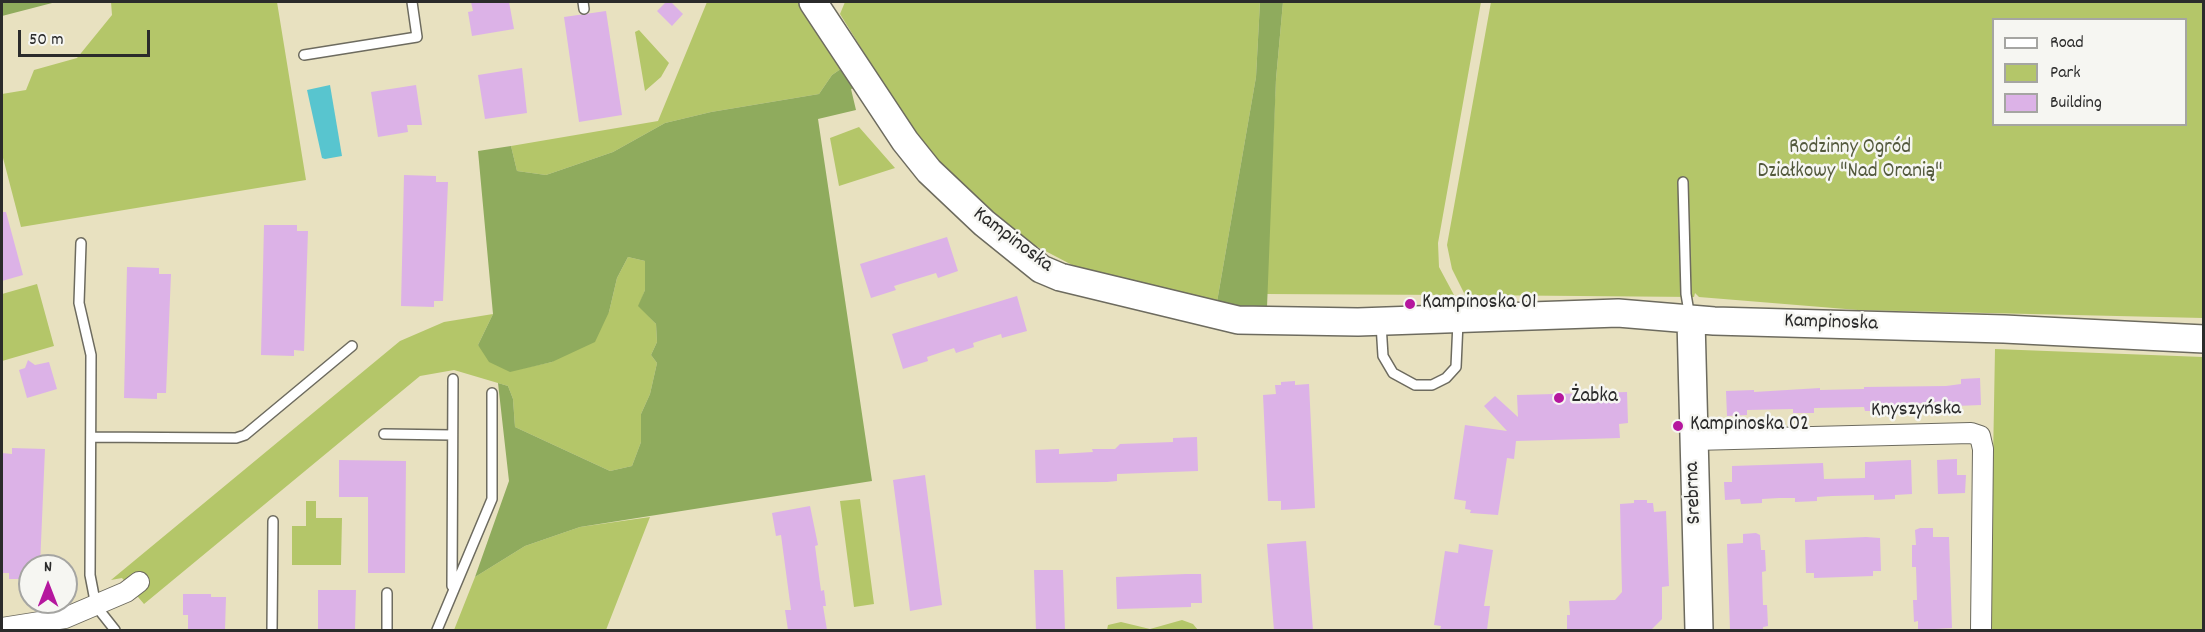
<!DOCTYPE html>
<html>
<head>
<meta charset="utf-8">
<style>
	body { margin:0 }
	#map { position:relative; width:2205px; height:632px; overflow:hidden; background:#e8e1c0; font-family:Dekko,sans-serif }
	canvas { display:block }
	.frame { position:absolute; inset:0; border:3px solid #2b2b2b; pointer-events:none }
	.legend { position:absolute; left:1992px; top:18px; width:195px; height:108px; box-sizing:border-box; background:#f6f6f2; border:2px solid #a5a5a2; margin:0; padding:8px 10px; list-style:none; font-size:18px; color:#2b2b2b }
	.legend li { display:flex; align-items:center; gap:12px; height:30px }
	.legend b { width:30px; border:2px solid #a5a5a2 }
	.north { position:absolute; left:18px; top:554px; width:60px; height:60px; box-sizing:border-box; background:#f6f6f2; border:2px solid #a5a5a2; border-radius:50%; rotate:0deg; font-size:16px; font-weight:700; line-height:24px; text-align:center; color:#2b2b2b }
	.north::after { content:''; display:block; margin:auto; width:21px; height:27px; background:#b5179e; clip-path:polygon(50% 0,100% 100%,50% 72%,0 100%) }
	.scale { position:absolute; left:18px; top:30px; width:132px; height:27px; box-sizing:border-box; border:3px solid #2b2b2b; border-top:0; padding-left:8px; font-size:18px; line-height:21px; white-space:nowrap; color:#2b2b2b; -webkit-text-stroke:4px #f6f6f2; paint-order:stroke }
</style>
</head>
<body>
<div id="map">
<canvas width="2205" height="632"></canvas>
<div class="frame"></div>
<ul class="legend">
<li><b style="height:8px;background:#fff"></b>Road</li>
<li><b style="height:16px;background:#b4c669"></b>Park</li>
<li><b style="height:16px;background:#dcb2e7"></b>Building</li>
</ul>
<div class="north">N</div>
<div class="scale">50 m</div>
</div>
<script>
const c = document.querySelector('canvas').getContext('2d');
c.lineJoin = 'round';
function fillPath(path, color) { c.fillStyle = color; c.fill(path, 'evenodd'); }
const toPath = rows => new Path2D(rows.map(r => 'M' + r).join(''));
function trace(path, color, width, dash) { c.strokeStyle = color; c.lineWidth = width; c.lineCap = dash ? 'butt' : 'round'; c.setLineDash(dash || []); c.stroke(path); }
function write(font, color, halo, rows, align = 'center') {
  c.font = font + ' Dekko,sans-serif'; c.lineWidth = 5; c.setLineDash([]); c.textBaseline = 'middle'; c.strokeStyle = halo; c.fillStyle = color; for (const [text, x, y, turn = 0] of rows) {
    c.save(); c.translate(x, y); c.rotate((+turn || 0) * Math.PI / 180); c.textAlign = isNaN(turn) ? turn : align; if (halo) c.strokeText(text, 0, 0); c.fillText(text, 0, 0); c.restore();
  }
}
const green = toPath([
	[111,2,277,2,306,180,21,227,2,154,2,94,26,90,34,70,77,58,112,15],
	[707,2,800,2,845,66,832,75,819,94,711,112,665,123,613,152,546,175,517,171,511,146,658,121],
	[845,2,1260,2,1256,77,1217,302,1123,281,1074,266,1032,244,939,166,912,130,840,14],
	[1283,2,1481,2,1438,243,1439,267,1454,295,1266,294,1276,79],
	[1491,2,2203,2,2203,318,1858,310,1699,297,1695,293,1694,297,1465,295,1452,269,1447,245],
	[1994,20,2186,20,2186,124,1994,124],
	[639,30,669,63,661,77,645,91,635,32],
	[859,127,895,168,839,186,830,138],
	[628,257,645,261,645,290,639,306,656,324,657,342,651,355,657,363,650,394,641,414,641,442,632,466,610,471,515,427,513,399,508,386,454,370,420,376,144,604,122,578,111,580,400,341,444,322,493,314,478,345,510,371,552,362,609,312,617,278],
	[37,284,54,346,2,361,2,294],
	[1995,349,2203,357,2203,630,1990,630],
	[860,499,874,604,854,607,840,501],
	[306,501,316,501,316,518,342,518,341,565,292,565,292,526,306,526],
	[650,517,606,630,454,630,475,577,525,546,580,527],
	[1182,620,1193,624,1198,630,1107,630,1108,625,1121,622,1150,629]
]);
const forest = toPath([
	[2,2,56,2,2,16],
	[1260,2,1283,2,1276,79,1267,307,1247,309,1217,302,1256,77],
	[845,66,858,87,851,89,856,110,818,119,872,481,580,527,525,546,475,577,509,481,498,383,508,386,513,399,515,427,610,471,632,466,641,442,641,414,650,394,657,363,651,355,657,342,656,324,638,306,645,290,645,261,628,257,617,278,609,312,595,342,552,362,510,372,489,362,478,345,493,314,478,151,511,146,517,171,546,175,613,152,665,123,711,112,819,94,832,75]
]);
const water = toPath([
	[330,85,342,156,325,159,322,158,307,90]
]);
const building = toPath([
	[471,2,509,2,514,29,472,36,468,12,473,11],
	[666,2,671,2,683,14,672,26,657,11],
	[606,11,622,115,579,122,564,17],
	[522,68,527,113,485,119,478,75],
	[416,85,422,125,407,125,408,132,378,137,371,92],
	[404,175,436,176,436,182,448,182,443,301,434,301,434,307,401,306],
	[2,212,6,212,23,275,2,281],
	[264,225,297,225,297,231,308,231,304,351,294,350,294,356,261,355],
	[947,237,958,271,938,278,936,273,894,286,896,290,871,298,860,264],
	[127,267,159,268,159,274,171,274,166,393,157,393,157,399,124,398],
	[1017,296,1027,331,1002,338,1001,334,973,343,974,347,956,353,954,348,927,357,928,361,903,369,892,334],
	[28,360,35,365,49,362,57,389,27,398,19,370,25,368],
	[1980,378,1981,405,1956,406,1956,410,1936,411,1936,402,1885,406,1885,411,1865,411,1864,407,1814,408,1814,413,1793,413,1793,409,1747,410,1747,415,1727,416,1726,391,1754,390,1754,392,1820,388,1820,390,1864,389,1864,387,1946,386,1961,384,1961,379],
	[1295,381,1295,385,1309,384,1315,508,1281,510,1281,501,1268,501,1263,395,1276,394,1275,385,1281,385,1281,382],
	[1627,392,1628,423,1619,424,1620,438,1516,441,1514,459,1507,458,1498,515,1470,513,1471,510,1465,509,1466,501,1454,499,1465,425,1507,431,1484,406,1495,396,1518,417,1517,395],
	[1197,437,1198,471,1117,474,1117,481,1107,482,1036,483,1035,450,1059,449,1059,454,1093,452,1092,449,1115,449,1120,444,1173,442,1173,438],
	[12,448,45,449,40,566,30,566,30,579,9,579,9,573,2,573,2,453,12,454],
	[1957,459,1957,475,1966,475,1965,493,1938,494,1937,460],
	[339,460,406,461,405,573,368,573,368,497,339,497],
	[1911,460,1912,494,1895,495,1895,499,1874,500,1874,495,1832,496,1817,497,1817,501,1795,502,1795,498,1779,498,1762,499,1762,503,1741,504,1740,499,1725,500,1724,482,1732,482,1732,466,1823,463,1824,479,1865,478,1865,462],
	[925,475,942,605,910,611,893,480],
	[1634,500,1647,500,1647,503,1653,503,1654,512,1666,511,1669,586,1662,587,1662,619,1651,630,1570,630,1567,629,1567,615,1570,615,1569,601,1615,600,1622,592,1620,504,1634,503],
	[810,506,818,545,815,546,821,591,824,590,826,606,823,606,827,630,788,630,785,610,791,610,781,535,776,536,772,513],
	[1920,528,1933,528,1933,537,1949,537,1952,628,1918,630,1918,621,1914,622,1913,600,1917,600,1916,567,1912,567,1912,545,1916,545,1915,530],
	[1756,533,1760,535,1761,550,1765,550,1766,571,1762,572,1763,605,1767,605,1768,626,1763,627,1763,630,1730,630,1727,544,1743,543,1743,534],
	[1866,537,1880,538,1881,571,1873,571,1873,576,1814,578,1814,573,1806,573,1805,540],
	[1306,541,1313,630,1274,630,1267,544],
	[1459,544,1493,550,1484,606,1490,606,1487,630,1440,630,1441,626,1434,625,1445,551,1458,553],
	[1034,570,1063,570,1065,630,1036,630],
	[1186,574,1201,574,1202,603,1191,603,1191,607,1117,609,1116,577],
	[318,590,356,590,355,630,318,630],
	[183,594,211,594,211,597,226,597,225,630,188,630,188,615,183,615]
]);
const lane = toPath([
	[583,2,584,9],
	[304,55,417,37,412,2],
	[1683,182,1686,294,1690,318],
	[81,243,79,303,91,355,90,575,96,606,115,630],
	[1381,324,1383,356,1393,373,1415,385,1432,385,1446,378,1456,367,1458,322],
	[384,434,452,435],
	[91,437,236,438,245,435,352,346],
	[452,586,453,379],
	[387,593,387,630],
	[272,630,273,521],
	[437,630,492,499,492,393]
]);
const street = toPath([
	[1694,440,1971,433,1980,436,1983,449,1981,630],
	[2,628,65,618,126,592,139,582]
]);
const secondary = toPath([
	[813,2,905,141,929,171,984,223,1041,269,1060,277,1238,320,1358,322,1618,313,1714,321,2004,329,2204,339],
	[1691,320,1699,630]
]);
const markers = [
	[1410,304,6,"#b5179e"],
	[1559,398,6,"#b5179e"],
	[1678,426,6,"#b5179e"]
];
const parkNames = [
	["Rodzinny Ogród",1850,149],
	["Działkowy \"Nad Oranią\"",1850,173]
];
const streetNames = [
	["Kampinoska",1012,241,37],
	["Kampinoska",1831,324,2],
	["Knyszyńska",1916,411,-1],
	["Srebrna",1695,493,-92]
];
const poiNames = [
	["Kampinoska 01",1422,304],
	["Żabka",1571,398],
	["Kampinoska 02",1690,426]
];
fillPath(green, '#b4c669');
fillPath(forest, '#8fab5d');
fillPath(water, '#58c5cf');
fillPath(building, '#dcb2e7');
trace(lane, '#6d6b5f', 12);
trace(street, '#6d6b5f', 22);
trace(secondary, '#6d6b5f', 30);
trace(lane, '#fff', 9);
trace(street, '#fff', 20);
trace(secondary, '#fff', 27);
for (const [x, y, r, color] of markers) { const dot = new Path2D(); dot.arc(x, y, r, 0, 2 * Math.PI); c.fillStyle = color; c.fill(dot); trace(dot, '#f6f6f2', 2); }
write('21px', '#545a3e', '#f6f6f2', parkNames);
write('21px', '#2b2b2b', '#f6f6f2', streetNames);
write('21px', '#2b2b2b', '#f6f6f2', poiNames, 'left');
</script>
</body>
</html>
